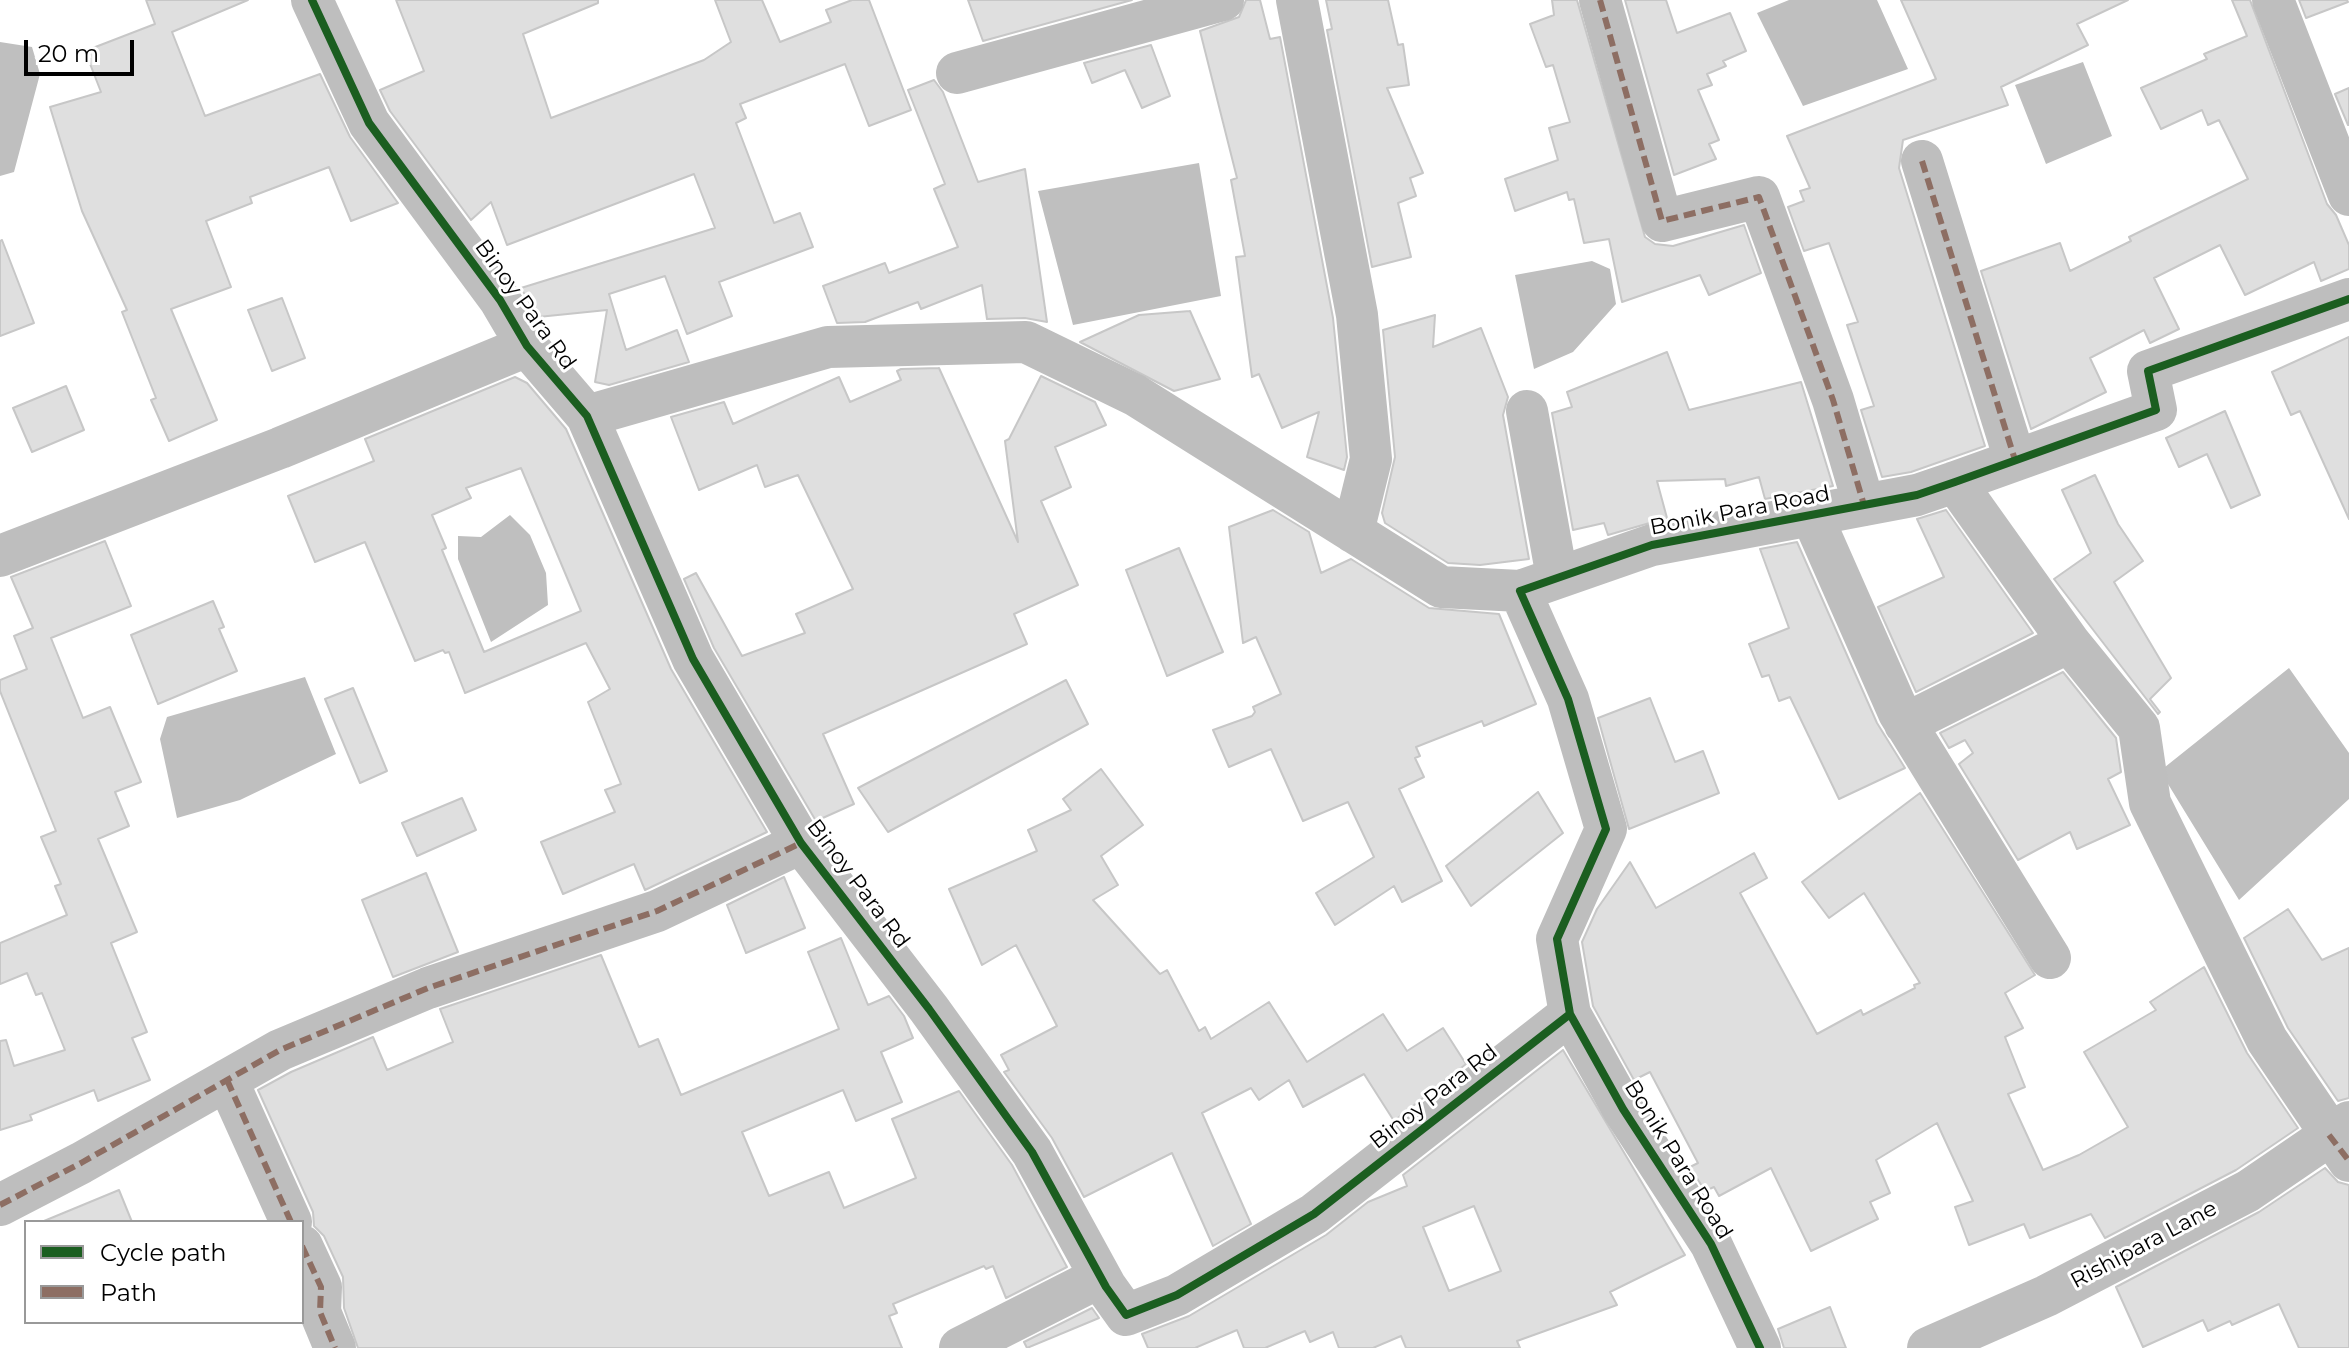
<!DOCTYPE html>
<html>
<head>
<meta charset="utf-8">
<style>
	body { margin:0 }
	#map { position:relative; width:2349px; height:1348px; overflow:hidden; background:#fff; font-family:Montserrat,sans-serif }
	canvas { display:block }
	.legend { position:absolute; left:24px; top:1220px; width:280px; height:104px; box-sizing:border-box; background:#fff; border:2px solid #999; margin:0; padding:10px 14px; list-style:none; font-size:24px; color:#000 }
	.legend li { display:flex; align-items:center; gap:16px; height:40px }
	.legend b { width:40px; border:2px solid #999 }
	.scale { position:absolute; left:24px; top:40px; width:110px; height:36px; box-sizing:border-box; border:4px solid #000; border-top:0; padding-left:10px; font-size:24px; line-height:28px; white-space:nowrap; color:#000; -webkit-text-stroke:6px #fff; paint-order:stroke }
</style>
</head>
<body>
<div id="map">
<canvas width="2349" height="1348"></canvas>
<ul class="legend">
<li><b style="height:10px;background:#1b5e20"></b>Cycle path</li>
<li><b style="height:10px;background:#8d6e63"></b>Path</li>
</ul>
<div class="scale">20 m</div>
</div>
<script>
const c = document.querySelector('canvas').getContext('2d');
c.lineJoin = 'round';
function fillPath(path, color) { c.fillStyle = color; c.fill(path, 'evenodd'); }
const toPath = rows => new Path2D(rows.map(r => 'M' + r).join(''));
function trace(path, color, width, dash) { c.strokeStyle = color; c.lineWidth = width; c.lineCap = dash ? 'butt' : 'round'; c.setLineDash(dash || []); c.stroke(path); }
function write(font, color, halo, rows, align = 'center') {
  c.font = font + ' Montserrat,sans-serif'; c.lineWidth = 6; c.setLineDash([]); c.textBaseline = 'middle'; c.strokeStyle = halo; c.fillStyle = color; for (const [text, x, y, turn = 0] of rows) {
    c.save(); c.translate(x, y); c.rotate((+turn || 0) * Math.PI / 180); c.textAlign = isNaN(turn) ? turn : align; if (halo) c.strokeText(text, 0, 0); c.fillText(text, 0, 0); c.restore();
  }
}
const water = toPath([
	[1789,0,1877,0,1908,69,1803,106,1757,13],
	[0,42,32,47,40,74,14,172,0,176],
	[2083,62,2112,136,2046,164,2015,85],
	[1199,163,1221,296,1073,325,1038,191],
	[1592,261,1610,269,1616,304,1573,352,1534,369,1515,275],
	[510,515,530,535,546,573,548,605,491,642,458,559,458,536,481,537],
	[2289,668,2349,753,2349,799,2239,900,2160,771],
	[305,677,336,754,240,800,177,818,160,739,167,717]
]);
const building = toPath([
	[146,0,248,0,172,32,205,116,320,74,350,137,398,203,351,221,329,167,250,197,252,203,206,221,231,287,171,309,217,420,169,441,151,400,156,398,122,312,127,310,82,211,50,107,101,92,85,51,155,24,146,0],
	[396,0,598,0,598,3,523,34,551,118,704,60,731,42,715,0,762,0,780,42,831,22,826,10,852,0,869,0,911,110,869,126,845,64,740,104,746,118,736,123,774,223,800,213,813,247,719,282,732,316,687,334,665,276,609,294,626,350,677,330,689,362,609,385,595,382,607,310,538,317,521,288,715,228,694,174,507,245,491,202,471,220,390,111,380,90,424,71,396,0],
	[968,0,1132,0,983,41,968,0],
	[1246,0,1260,0,1270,39,1280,37,1333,318,1347,457,1344,470,1307,457,1319,412,1282,428,1259,374,1252,377,1236,257,1245,256,1231,180,1237,178,1200,31,1239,17,1246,0],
	[1326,0,1388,0,1398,45,1403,44,1409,85,1387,88,1423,173,1410,178,1416,196,1398,203,1411,257,1372,267,1327,30,1332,29,1326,0],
	[1552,0,1577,0,1645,237,1655,244,1673,246,1744,225,1761,273,1709,295,1700,275,1622,302,1609,239,1584,243,1574,199,1569,200,1567,192,1515,211,1505,179,1558,160,1549,128,1570,122,1553,65,1546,67,1530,24,1554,15,1552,0],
	[1625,0,1666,0,1677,33,1730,13,1746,51,1723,61,1726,66,1707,74,1712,85,1698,90,1719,140,1709,144,1716,159,1674,175,1625,0],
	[1901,0,2128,0,2077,24,2088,45,2001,87,2008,105,1903,140,1899,168,1985,446,1911,472,1882,477,1861,410,1874,406,1847,325,1858,322,1829,243,1804,251,1788,207,1804,201,1800,191,1810,188,1787,136,1936,79,1901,0],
	[2232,0,2250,0,2327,204,2336,215,2349,245,2349,269,2321,281,2314,262,2245,295,2220,245,2154,278,2179,329,2150,343,2144,330,2090,358,2106,392,2031,429,1981,271,2060,243,2070,271,2131,241,2129,237,2248,179,2219,120,2208,125,2202,110,2161,129,2141,88,2207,59,2204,54,2247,36,2232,0],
	[2299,0,2347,0,2348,2,2306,18,2299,0],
	[1151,45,1170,96,1142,108,1125,70,1092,83,1084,63,1151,45],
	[934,80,943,92,978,182,1025,169,1047,322,1025,318,987,319,982,285,921,309,918,302,865,322,837,323,823,286,885,263,889,273,958,247,934,189,945,184,908,90,934,80],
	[2349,88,2349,125,2348,125,2335,94,2349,88],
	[2,240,34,323,0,336,0,241,2,240],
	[282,298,305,358,272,371,248,310,282,298],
	[1190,311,1220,379,1174,391,1080,342,1139,315,1190,311],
	[1435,315,1433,347,1481,328,1508,397,1503,415,1529,559,1480,565,1448,563,1385,523,1382,513,1395,457,1383,330,1435,315],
	[2349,337,2349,519,2300,411,2291,415,2272,372,2349,337],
	[1667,352,1689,410,1801,382,1833,486,1765,499,1759,477,1726,486,1725,479,1657,481,1667,518,1608,535,1604,523,1573,530,1552,413,1572,407,1567,392,1667,352],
	[939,368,1018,542,1005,441,1009,439,1041,376,1095,402,1106,425,1055,447,1071,487,1041,501,1078,585,1014,614,1027,644,823,734,854,804,816,821,714,648,684,579,696,573,742,656,805,633,796,614,853,589,798,475,765,487,757,465,699,490,671,417,724,402,733,424,839,377,850,402,901,380,897,371,901,369,939,368],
	[515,377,527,383,566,429,671,669,767,832,645,890,634,864,563,894,541,842,615,812,605,790,621,784,588,702,610,689,586,643,465,693,449,652,445,653,443,650,415,661,365,542,315,562,288,496,374,461,365,439,515,377],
	[521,468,581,611,484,652,442,550,446,548,432,515,471,498,466,488,521,468],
	[66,386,84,430,32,452,13,408,66,386],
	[2225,411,2260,495,2231,508,2207,454,2179,467,2166,438,2225,411],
	[2095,475,2118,524,2143,561,2114,582,2171,678,2150,699,2160,712,2158,714,2054,579,2091,553,2062,490,2095,475],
	[1273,510,1309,532,1321,573,1351,559,1429,608,1499,614,1536,704,1484,726,1482,721,1416,747,1420,756,1415,758,1424,777,1399,789,1442,881,1402,902,1394,886,1335,925,1316,893,1374,857,1348,802,1303,821,1271,749,1229,767,1213,730,1252,716,1255,712,1253,707,1281,694,1256,637,1243,643,1229,527,1273,510],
	[1946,510,2033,633,1916,692,1878,607,1944,577,1917,519,1946,510],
	[105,541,131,606,51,638,83,718,110,707,141,782,115,792,129,826,98,839,137,932,111,943,147,1032,132,1038,150,1080,98,1101,94,1090,30,1115,32,1120,0,1130,0,1041,6,1040,14,1066,65,1050,42,993,36,995,27,973,0,984,0,943,67,915,55,886,61,884,41,837,56,831,0,691,0,680,27,669,14,636,33,628,11,577,105,541],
	[1797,542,1877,723,1905,768,1839,799,1790,697,1779,701,1769,675,1762,677,1749,644,1789,628,1760,549,1797,542],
	[1179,548,1223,652,1167,676,1126,570,1179,548],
	[213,601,224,627,219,629,237,671,158,704,131,635,213,601],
	[2063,672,2116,738,2121,772,2108,779,2130,825,2077,849,2070,832,2018,860,1959,764,1973,753,1965,740,1949,748,1940,733,2063,672],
	[1066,680,1088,724,888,832,858,788,1066,680],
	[353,688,387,771,360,783,325,699,353,688],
	[1650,698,1675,762,1703,751,1719,793,1629,829,1598,718,1650,698],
	[1101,769,1143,825,1101,856,1118,885,1093,900,1160,974,1167,970,1199,1031,1205,1027,1211,1039,1269,1002,1307,1062,1383,1014,1407,1051,1443,1028,1466,1064,1394,1121,1364,1074,1303,1107,1289,1080,1259,1100,1251,1088,1202,1113,1251,1224,1213,1246,1172,1153,1084,1197,1052,1138,1004,1072,1009,1070,1001,1055,1057,1026,1016,945,982,965,949,889,1037,851,1028,830,1071,810,1063,799,1101,769],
	[1538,792,1563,833,1471,906,1446,866,1538,792],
	[1920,793,2035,975,2005,993,2023,1028,2005,1037,2025,1087,2008,1094,2043,1170,2079,1155,2128,1127,2084,1052,2156,1010,2150,1002,2204,967,2247,1053,2298,1128,2236,1170,2105,1238,2091,1214,2030,1238,2024,1224,1969,1245,1955,1207,1973,1201,1937,1123,1876,1160,1890,1193,1870,1202,1878,1219,1811,1251,1771,1168,1719,1196,1714,1187,1705,1191,1690,1167,1698,1163,1650,1072,1634,1080,1593,1006,1582,942,1597,909,1630,862,1656,908,1754,853,1767,878,1740,893,1817,1034,1861,1010,1863,1015,1915,988,1914,985,1920,983,1864,893,1829,918,1802,882,1920,793],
	[462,798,476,830,417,856,402,823,462,798],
	[426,873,458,952,393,977,362,900,426,873],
	[784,877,805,928,746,953,727,905,784,877],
	[2288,909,2322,960,2349,948,2349,1098,2338,1101,2288,1028,2244,938,2288,909],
	[841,938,868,1005,889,996,904,1016,913,1038,881,1052,902,1102,856,1121,843,1090,742,1132,769,1196,829,1172,844,1208,916,1178,892,1119,959,1091,1012,1165,1067,1267,1006,1298,993,1266,986,1269,984,1266,893,1304,897,1313,889,1316,902,1348,358,1348,344,1308,343,1277,324,1236,314,1226,313,1212,258,1090,291,1072,373,1037,387,1070,453,1042,440,1009,601,955,639,1047,658,1039,681,1095,839,1029,808,952,841,938],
	[1563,1050,1685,1255,1610,1292,1617,1305,1517,1341,1520,1348,1406,1348,1401,1336,1373,1348,1339,1348,1333,1332,1310,1342,1305,1331,1265,1348,1244,1348,1237,1330,1195,1348,1148,1348,1142,1334,1189,1316,1326,1235,1368,1202,1407,1186,1403,1175,1563,1050],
	[1474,1206,1501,1271,1449,1291,1423,1227,1474,1206],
	[2325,1168,2338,1182,2349,1185,2349,1348,2299,1348,2279,1304,2232,1325,2230,1321,2208,1331,2203,1320,2143,1347,2116,1287,2259,1212,2325,1168],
	[119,1190,132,1222,44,1222,44,1221,119,1190],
	[1830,1307,1846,1348,1784,1348,1778,1329,1830,1307],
	[1092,1308,1099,1318,1027,1348,1024,1342,1092,1308]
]);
const street = toPath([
	[312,0,369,123,500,300,527,346,587,416,693,659,801,843,929,1009,1032,1152,1106,1287,1126,1315,1177,1295,1314,1214,1570,1014],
	[1297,0,1357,315,1371,459,1353,532],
	[1600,0,1662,221,1759,197,1833,400,1864,505],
	[2273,0,2349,195],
	[957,73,1223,0],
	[1922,161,2015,460],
	[1527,411,1557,577],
	[587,416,828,347,1026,342,1135,395,1441,587,1520,591],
	[1955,482,2069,642],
	[1812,516,1899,713,2050,958],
	[0,556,280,448,527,346],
	[1905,724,2069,642,2139,728,2150,803,2267,1040,2349,1161],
	[227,1080,291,1222],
	[0,1205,81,1163,280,1050,428,988,657,911,801,843],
	[302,1246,321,1287,320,1312,335,1348],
	[960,1348,1100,1277],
	[1760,1348,1711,1244,1623,1109,1570,1014,1557,939,1606,829,1568,699,1520,591,1652,545,1917,495,1955,482,2156,410,2148,371,2349,299],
	[1928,1348,2046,1296,2248,1191,2349,1122]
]);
const quiet = toPath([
	[1600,0,1662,221,1759,197,1833,400,1864,505],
	[1922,161,2015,460],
	[227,1080,291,1222],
	[2329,1135,2349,1161],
	[0,1205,81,1163,280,1050,428,988,657,911,801,843],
	[302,1246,321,1287,320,1312,335,1348]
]);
const cycleway = toPath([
	[312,0,369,123,500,300,527,346,587,416,693,659,801,843,929,1009,1032,1152,1106,1287,1126,1315,1177,1295,1314,1214,1570,1014],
	[1760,1348,1711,1244,1623,1109,1570,1014,1557,939,1606,829,1568,699,1520,591,1652,545,1917,495,1955,482,2156,410,2148,371,2349,299]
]);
const streetNames = [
	["Binoy Para Rd",525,305,54],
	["Bonik Para Road",1740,511,-11],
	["Binoy Para Rd",858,884,53],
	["Binoy Para Rd",1434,1097,-38],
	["Bonik Para Road",1678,1160,58],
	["Rishipara Lane",2144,1245,-28]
];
fillPath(water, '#bfbfbf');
fillPath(building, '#dfdfdf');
trace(building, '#c7c7c7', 2);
trace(street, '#bebebe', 42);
trace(quiet, '#8d6e63', 6, [12, 6]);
trace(cycleway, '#1b5e20', 8);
write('22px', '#000', '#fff', streetNames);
</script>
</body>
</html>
